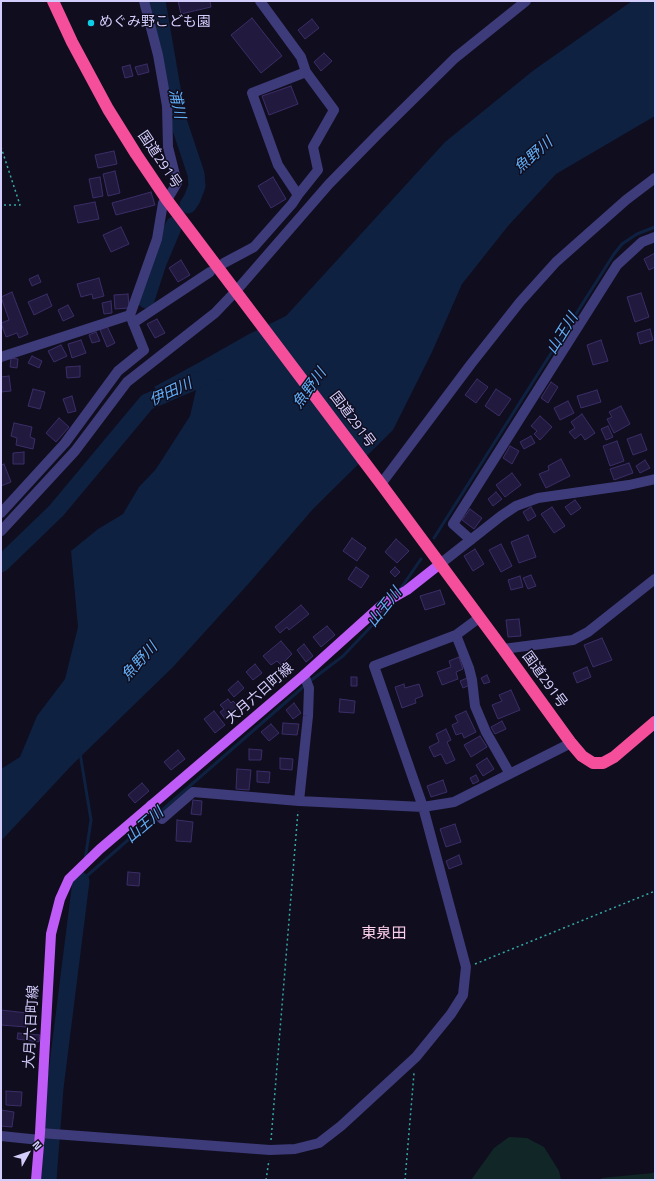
<!DOCTYPE html>
<html>
<head>
<meta charset="utf-8">
<style>
	body { margin:0 }
	#map { position:relative; width:656px; height:1181px; overflow:hidden; background:#100d1e; font-family:"Titillium Web",sans-serif }
	canvas { display:block }
	.frame { position:absolute; inset:0; border:2px solid #d3cdfc; pointer-events:none }
	.north { position:absolute; left:8px; top:1133px; width:40px; height:40px; -webkit-text-stroke:3px #100d1e; paint-order:stroke; rotate:50deg; font-size:11px; font-weight:700; line-height:16px; text-align:center; color:#d3cdfc }
	.north::after { content:''; display:block; margin:auto; width:14px; height:18px; background:#d3cdfc; clip-path:polygon(50% 0,100% 100%,50% 72%,0 100%) }
</style>
</head>
<body>
<div id="map">
<canvas width="656" height="1181"></canvas>
<div class="frame"></div>
<div class="north">N</div>
</div>
<script>
const c = document.querySelector('canvas').getContext('2d');
c.lineJoin = 'round';
function fillPath(path, color) { c.fillStyle = color; c.fill(path, 'evenodd'); }
const toPath = rows => new Path2D(rows.map(r => 'M' + r).join(''));
function trace(path, color, width, dash) { c.strokeStyle = color; c.lineWidth = width; c.lineCap = dash ? 'butt' : 'round'; c.setLineDash(dash || []); c.stroke(path); }
function write(font, color, halo, rows, align = 'center') {
  c.font = font + ' "Titillium Web","Noto Sans JP",sans-serif'; c.lineWidth = 3; c.setLineDash([]); c.textBaseline = 'middle'; c.strokeStyle = halo; c.fillStyle = color; for (const [text, x, y, turn = 0] of rows) {
    c.save(); c.translate(x, y); c.rotate((+turn || 0) * Math.PI / 180); c.textAlign = isNaN(turn) ? turn : align; if (halo) c.strokeText(text, 0, 0); c.fillText(text, 0, 0); c.restore();
  }
}
const green = toPath([
	[509,1137,527,1138,544,1147,559,1171,561,1180,471,1180,494,1148],
	[655,1171,655,1180,600,1180,602,1178,653,1173]
]);
const water = toPath([
	[632,1,655,1,655,116,556,174,508,226,462,284,432,352,393,430,313,509,250,582,173,667,72,765,1,841,1,769,20,757,37,716,65,679,78,627,71,551,98,529,123,514,139,487,156,469,190,416,200,373,158,391,154,387,198,363,249,334,286,316,445,142,534,70]
]);
const stream = toPath([
	[434,538,614,254,622,244,637,234,655,227],
	[399,591,421,559],
	[80,753,91,820,85,860],
	[81,881,310,681,343,656,383,614,390,604],
	[81,881,83,869]
]);
const river = toPath([
	[157,1,177,117,196,174,197,186,192,199,188,205],
	[146,300,158,263,174,225],
	[1,564,56,511,147,402,219,371],
	[48,1180,55,1088,81,881]
]);
const building = toPath([
	[178,1,210,1,211,7,181,14,178,1],
	[252,18,282,56,261,73,231,35,252,18],
	[312,19,319,28,305,39,298,30,312,19],
	[324,53,332,61,321,71,314,62,324,53],
	[147,64,149,72,138,75,135,67,147,64],
	[130,65,133,76,125,78,122,67,130,65],
	[291,86,298,104,269,115,262,96,291,86],
	[114,151,117,164,98,168,95,155,114,151],
	[115,171,120,193,108,196,103,174,115,171],
	[100,177,103,196,93,198,89,179,100,177],
	[273,177,286,199,271,208,258,186,273,177],
	[151,192,155,205,116,215,112,203,151,192],
	[95,202,99,219,78,223,74,206,95,202],
	[121,227,129,244,111,252,103,235,121,227],
	[655,253,655,267,649,270,644,259,655,253],
	[181,260,190,275,178,282,169,268,181,260],
	[38,275,41,282,32,286,29,279,38,275],
	[99,278,104,296,93,299,92,294,81,297,77,284,99,278],
	[12,292,28,334,19,338,17,333,6,337,1,323,9,320,1,297,12,292],
	[641,293,649,317,635,322,627,297,641,293],
	[47,294,52,306,34,315,28,302,47,294],
	[128,294,129,308,115,309,114,295,128,294],
	[111,301,112,313,104,314,102,303,111,301],
	[68,305,74,316,63,321,58,310,68,305],
	[157,319,165,333,155,338,147,324,157,319],
	[107,326,115,343,107,347,100,330,107,326],
	[650,329,653,340,640,344,637,333,650,329],
	[96,332,100,341,92,343,89,335,96,332],
	[81,340,86,353,72,358,68,344,81,340],
	[601,340,608,361,593,365,587,345,601,340],
	[61,345,67,356,54,362,48,351,61,345],
	[32,356,42,361,39,368,28,363,32,356],
	[11,358,18,359,17,368,10,367,11,358],
	[80,366,80,377,67,378,66,367,80,366],
	[9,376,11,391,1,392,1,377,9,376],
	[477,379,488,387,476,403,465,395,477,379],
	[551,382,558,387,548,403,541,398,551,382],
	[33,389,45,392,40,409,28,406,33,389],
	[496,389,511,399,499,416,485,406,496,389],
	[597,390,601,402,581,408,577,396,597,390],
	[72,396,76,411,68,413,63,399,72,396],
	[568,401,574,413,560,420,554,408,568,401],
	[621,406,630,424,614,433,607,419,612,417,609,412,621,406],
	[582,414,595,433,585,440,581,434,575,439,569,432,575,428,571,422,582,414],
	[540,416,552,427,540,440,534,434,537,431,531,426,540,416],
	[59,418,69,427,56,442,46,433,59,418],
	[14,423,32,427,30,437,35,439,33,449,16,445,17,438,11,436,14,423],
	[608,426,613,437,606,440,601,429,608,426],
	[641,434,647,450,633,455,627,439,641,434],
	[531,436,535,443,524,449,520,442,531,436],
	[617,441,624,461,610,466,603,446,617,441],
	[510,446,519,451,512,464,503,458,510,446],
	[24,452,24,464,13,464,13,453,24,452],
	[561,459,570,476,546,488,539,474,549,470,548,466,561,459],
	[645,460,650,468,640,473,636,466,645,460],
	[629,463,633,473,614,480,610,469,629,463],
	[4,464,11,482,1,486,1,465,4,464],
	[512,473,521,485,505,497,496,485,512,473],
	[496,492,502,499,493,506,488,499,496,492],
	[575,500,581,508,571,515,565,507,575,500],
	[531,507,536,516,528,521,523,512,531,507],
	[552,507,565,526,554,533,541,514,552,507],
	[470,509,482,518,474,529,462,520,470,509],
	[528,535,536,557,519,563,511,542,528,535],
	[352,538,366,548,357,561,343,551,352,538],
	[396,539,409,551,397,563,385,552,396,539],
	[501,544,512,566,501,572,489,550,501,544],
	[475,549,484,564,473,571,464,556,475,549],
	[356,567,369,576,361,588,348,579,356,567],
	[395,567,400,572,395,577,390,572,395,567],
	[531,575,536,586,528,589,523,578,531,575],
	[520,576,523,587,511,590,508,580,520,576],
	[440,590,445,604,425,610,420,596,440,590],
	[301,605,309,614,289,630,287,627,280,633,275,627,301,605],
	[519,619,521,636,508,637,506,620,519,619],
	[327,626,335,635,321,647,313,637,327,626],
	[602,638,612,660,593,667,584,645,602,638],
	[281,641,292,654,281,665,277,661,271,665,263,656,281,641],
	[304,644,313,656,306,662,297,650,304,644],
	[459,657,463,669,456,672,458,679,442,685,437,672,451,667,449,661,459,657],
	[255,664,262,673,253,680,246,672,255,664],
	[587,667,591,677,577,683,573,673,587,667],
	[487,675,490,682,484,684,481,678,487,675],
	[351,677,357,677,357,686,351,686,351,677],
	[467,678,470,685,463,688,460,681,467,678],
	[238,681,244,688,234,697,228,690,238,681],
	[404,684,405,688,419,684,423,696,415,699,416,703,402,708,395,687,404,684],
	[511,690,520,710,498,719,492,705,502,701,499,695,511,690],
	[228,699,231,703,233,701,240,708,226,720,220,712,224,709,220,705,228,699],
	[340,699,355,701,354,713,339,712,340,699],
	[294,703,301,713,293,719,286,710,294,703],
	[214,711,225,725,215,733,204,719,214,711],
	[466,711,476,732,464,738,462,733,456,735,452,725,458,722,455,716,466,711],
	[502,721,506,729,495,734,491,727,502,721],
	[283,723,299,724,297,735,282,734,283,723],
	[271,724,279,733,269,741,261,732,271,724],
	[446,729,451,740,447,742,455,760,446,764,441,754,434,757,429,747,439,742,436,734,446,729],
	[480,736,487,747,471,757,464,745,480,736],
	[249,749,262,750,261,760,249,760,249,749],
	[178,750,185,759,171,770,164,762,178,750],
	[280,758,293,759,292,770,280,769,280,758],
	[487,758,494,769,483,776,476,765,487,758],
	[237,769,251,770,249,790,236,789,237,769],
	[257,771,270,772,269,783,257,782,257,771],
	[476,775,479,781,473,784,470,778,476,775],
	[443,780,447,792,431,797,427,786,443,780],
	[142,783,149,791,135,803,128,795,142,783],
	[193,800,202,801,201,815,191,814,193,800],
	[177,820,193,822,191,842,176,841,177,820],
	[455,824,461,842,446,847,440,829,455,824],
	[459,855,462,864,449,869,446,861,459,855],
	[128,872,140,873,139,886,127,885,128,872],
	[1,1010,27,1013,26,1027,1,1025,1,1010],
	[18,1033,40,1035,39,1042,17,1039,18,1033],
	[6,1091,22,1092,21,1106,6,1105,6,1091],
	[1,1110,14,1112,12,1127,1,1126,1,1110]
]);
const path = toPath([
	[1,147,20,205,1,205],
	[475,964,655,891],
	[271,1140,298,811],
	[266,1180,269,1160],
	[405,1180,414,1073]
]);
const minor = toPath([
	[298,195,318,170,313,147,334,110,306,72],
	[224,263,254,247,292,204,298,195,278,165,252,93,306,72,301,57,260,1],
	[133,323,210,272],
	[1,357,130,315],
	[381,484,471,364,520,302,556,262,626,200,655,178],
	[1,513,65,443,118,371,144,350,130,315,157,239,163,203,167,200,177,183,168,147,167,106,158,55,144,1],
	[1,531,75,451,127,382,215,313,236,291,329,184,378,134,455,58,526,1],
	[471,540,453,524,617,265,642,242,655,237],
	[440,564,501,516,516,506,538,498,629,485,655,479],
	[456,635,469,668,472,680,475,706,486,732,510,774],
	[503,649,573,640,588,632,655,579],
	[299,801,308,716,309,688,304,675],
	[151,805,162,819,193,792,299,801,423,807,454,802,571,743],
	[40,1133,270,1150,295,1149,319,1143,341,1126,416,1057,451,1014,463,995,466,967,423,807,374,666,456,635,479,618],
	[1,1136,40,1140]
]);
const major = toPath([
	[36,1180,40,1133,51,934,60,899,69,879,100,849,304,675,384,603,407,590,440,564]
]);
const highway = toPath([
	[53,1,72,42,108,109,136,154,167,200,381,484,503,649,571,743,582,756,593,763,603,763,614,757,655,722]
]);
const markers = [
	[91,23,4,"#0dcee8"]
];
const poiNames = [
	["めぐみ野こども園",99,23]
];
const streetNames = [
	["国道291号",159,160,56],
	["国道291号",352,420,53],
	["国道291号",544,680,54],
	["大月六日町線",260,694,-41],
	["大月六日町線",32,1027,-87]
];
const waterNames = [
	["浦川",176,104,78],
	["魚野川",534,156,-41],
	["山王川",563,334,-58],
	["魚野川",310,389,-54],
	["伊田川",171,393,-25],
	["山王川",385,608,-52],
	["魚野川",140,662,-48],
	["山王川",145,826,-41]
];
const neighbourhoodNames = [
	["東泉田",384,934]
];
fillPath(green, '#112727');
fillPath(water, '#0e2141');
trace(stream, '#0e2141', 3);
trace(river, '#0e2141', 17);
fillPath(building, '#221a3e');
trace(building, '#3b2e68', 1);
trace(path, '#34a9a4', 1.5, [2, 3]);
trace(minor, '#3e3b7a', 10);
trace(major, '#bf5bf6', 10);
trace(highway, '#f54f9c', 12);
for (const [x, y, r, color] of markers) { const dot = new Path2D(); dot.arc(x, y, r, 0, 2 * Math.PI); c.fillStyle = color; c.fill(dot); trace(dot, '#100d1e', 1.5); }
write('14px', '#d3cdfc', '#100d1e', poiNames, 'left');
write('14px', '#d3cdfc', '#100d1e', streetNames);
write('italic 15px', '#61aef6', '#100d1e', waterNames);
write('15px', '#fccfeb', '#100d1e', neighbourhoodNames);
</script>
</body>
</html>
